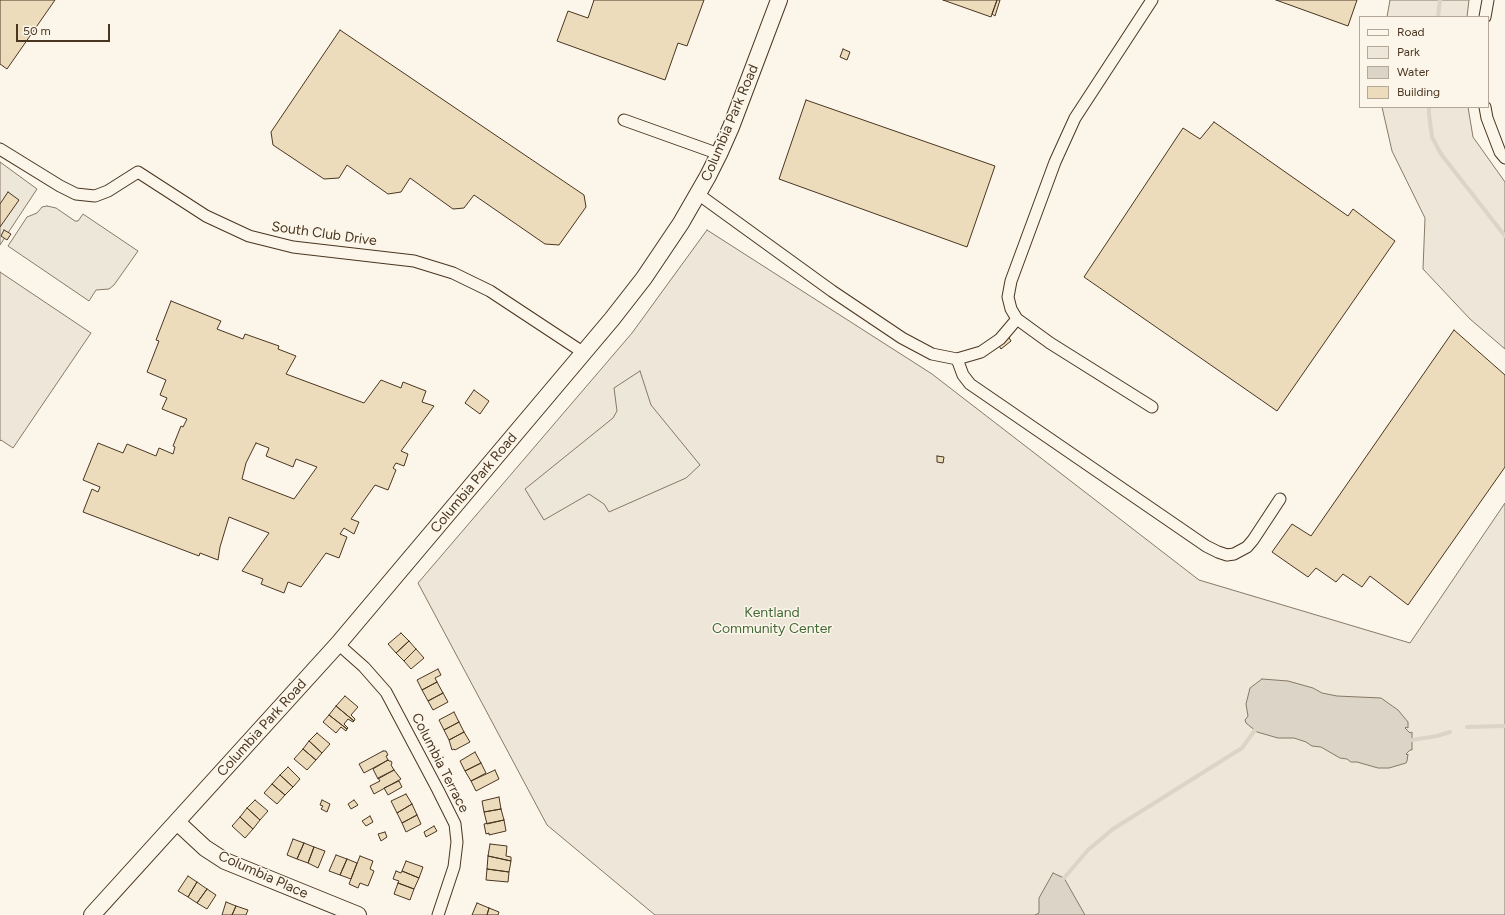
<!DOCTYPE html>
<html>
<head>
<meta charset="utf-8">
<style>
	body { margin:0 }
	#map { position:relative; width:1505px; height:915px; overflow:hidden; background:#fbf6e9; font-family:Figtree,sans-serif }
	canvas { display:block }
	.legend { position:absolute; left:1359px; top:16px; width:130px; height:92px; box-sizing:border-box; background:#fbf6e9; border:1px solid #b4a999; margin:0; padding:5px 7px; list-style:none; font-size:12px; color:#4a3520 }
	.legend li { display:flex; align-items:center; gap:8px; height:20px }
	.legend b { width:20px; border:1px solid #b4a999 }
	.scale { position:absolute; left:16px; top:24px; width:94px; height:18px; box-sizing:border-box; border:2px solid #4a3520; border-top:0; padding-left:5px; font-size:12px; line-height:14px; white-space:nowrap; color:#4a3520; -webkit-text-stroke:3px #fbf6e9; paint-order:stroke }
</style>
</head>
<body>
<div id="map">
<canvas width="1505" height="915"></canvas>
<ul class="legend">
<li><b style="height:5px;background:#fbf6e9"></b>Road</li>
<li><b style="height:11px;background:#ede6d9"></b>Park</li>
<li><b style="height:11px;background:#dcd4c6"></b>Water</li>
<li><b style="height:11px;background:#ecdcbc"></b>Building</li>
</ul>
<div class="scale">50 m</div>
</div>
<script>
const c = document.querySelector('canvas').getContext('2d');
c.lineJoin = 'round';
function fillPath(path, color) { c.fillStyle = color; c.fill(path, 'evenodd'); }
const toPath = rows => new Path2D(rows.map(r => 'M' + r).join(''));
function trace(path, color, width, dash) { c.strokeStyle = color; c.lineWidth = width; c.lineCap = dash ? 'butt' : 'round'; c.setLineDash(dash || []); c.stroke(path); }
function write(font, color, halo, rows, align = 'center') {
  c.font = font + ' Figtree,sans-serif'; c.lineWidth = 3; c.setLineDash([]); c.textBaseline = 'middle'; c.strokeStyle = halo; c.fillStyle = color; for (const [text, x, y, turn = 0] of rows) {
    c.save(); c.translate(x, y); c.rotate((+turn || 0) * Math.PI / 180); c.textAlign = isNaN(turn) ? turn : align; if (halo) c.strokeText(text, 0, 0); c.fillText(text, 0, 0); c.restore();
  }
}
const green = toPath([
	[1390,0,1469,0,1467,17,1387,17,1390,0],
	[1382,107,1468,107,1473,137,1505,182,1505,349,1470,319,1423,269,1425,218,1392,151,1382,107],
	[707,230,932,374,1199,580,1410,643,1505,503,1505,915,655,915,547,825,418,583,632,333,707,230],
	[0,272,91,333,13,448,1,440,0,441,0,272]
]);
const parking = toPath([
	[0,162,37,189,0,245,0,162],
	[47,206,56,208,75,221,78,221,83,214,138,251,114,285,109,289,96,290,89,301,8,246,27,217,37,213,42,207,47,206],
	[640,371,651,405,700,465,686,478,609,512,604,504,589,494,544,520,525,489,613,418,617,411,614,388,640,371]
]);
const water = toPath([
	[1262,679,1288,681,1313,688,1322,693,1337,696,1381,698,1398,710,1408,722,1408,728,1406,727,1405,728,1410,733,1412,732,1412,750,1410,750,1406,754,1407,755,1408,754,1407,761,1406,763,1389,768,1378,768,1357,762,1351,762,1347,759,1340,758,1321,747,1312,746,1306,742,1294,738,1278,738,1257,732,1246,723,1245,720,1248,716,1246,704,1250,688,1262,679],
	[1053,873,1064,878,1085,915,1035,915,1039,913,1039,898,1053,873]
]);
const stream = toPath([
	[1438,17,1440,0],
	[1429,107,1429,114,1432,137,1441,154,1505,236],
	[1467,727,1505,726],
	[1412,740,1437,736,1450,732],
	[1064,878,1088,850,1113,829,1242,748,1255,730]
]);
const building = toPath([
	[0,0,55,0,7,69,0,64,0,0],
	[594,0,704,0,687,46,678,43,665,80,557,41,568,11,588,18,594,0],
	[943,0,997,0,991,17,943,0],
	[997,0,1000,0,995,16,992,14,997,0],
	[1276,0,1357,0,1348,26,1276,0],
	[340,30,584,195,586,207,559,245,545,244,474,195,464,208,453,209,410,178,401,192,388,194,347,165,339,178,324,179,273,145,271,132,340,30],
	[843,49,850,52,847,60,840,57,843,49],
	[806,100,995,166,967,247,779,179,806,100],
	[1214,122,1348,216,1353,209,1395,241,1277,411,1084,277,1183,128,1200,139,1214,122],
	[8,192,19,200,0,227,0,204,8,192],
	[4,230,11,234,7,240,1,236,4,230],
	[171,301,221,321,217,329,243,339,245,334,279,346,278,349,296,356,286,374,364,403,381,380,401,388,403,382,426,391,422,402,434,406,401,451,408,454,404,466,396,463,393,468,396,470,388,490,375,485,351,519,359,522,354,534,344,528,340,534,347,537,339,558,326,553,301,587,288,582,284,593,261,584,263,579,242,571,269,533,229,517,220,547,218,560,200,553,199,556,83,512,92,489,98,492,100,487,83,480,98,443,123,453,127,444,156,456,159,448,173,454,175,447,173,446,181,426,183,427,187,419,162,409,167,398,160,395,166,380,147,372,159,341,156,340,171,301],
	[256,443,269,448,266,456,293,467,296,459,317,467,294,499,242,479,246,463,256,443],
	[1454,330,1505,375,1505,467,1408,605,1370,576,1362,587,1343,574,1336,582,1316,568,1308,577,1272,552,1292,524,1311,536,1454,330],
	[1008,336,1011,341,1001,349,996,341,1008,336],
	[474,390,489,401,480,414,465,403,474,390],
	[937,456,944,457,943,463,937,462,937,456],
	[401,633,409,641,396,653,388,644,401,633],
	[409,641,416,649,404,661,396,653,409,641],
	[416,649,424,658,411,669,404,661,416,649],
	[438,669,441,675,435,678,437,682,422,690,417,680,438,669],
	[437,682,443,693,428,701,422,690,437,682],
	[443,693,448,702,433,710,428,701,443,693],
	[345,696,358,707,351,715,355,719,354,721,336,706,345,696],
	[336,706,354,721,353,722,348,719,344,724,348,728,347,729,329,715,336,706],
	[454,712,459,722,444,730,439,720,454,712],
	[329,715,347,729,346,731,341,727,336,733,323,722,329,715],
	[459,722,464,732,449,740,444,730,459,722],
	[464,732,470,742,455,750,454,749,452,750,449,740,464,732],
	[317,733,330,744,322,753,309,741,317,733],
	[309,741,322,753,316,760,303,749,309,741],
	[303,749,316,760,307,770,294,759,303,749],
	[383,751,386,751,388,755,386,756,388,760,364,773,359,764,383,751],
	[475,752,481,763,465,771,460,761,475,752],
	[388,760,389,761,391,761,392,763,391,765,394,770,378,779,373,769,388,760],
	[481,763,486,773,471,781,465,771,481,763],
	[288,767,300,779,293,787,280,775,288,767],
	[394,770,401,779,374,794,370,786,380,781,378,778,394,770],
	[495,770,499,779,476,791,471,781,495,770],
	[280,775,293,787,285,795,272,784,280,775],
	[399,781,402,787,388,795,384,788,399,781],
	[272,784,285,795,277,804,264,793,272,784],
	[406,794,412,804,397,813,391,801,406,794],
	[499,797,501,809,484,812,482,801,499,797],
	[255,800,268,811,260,820,247,808,255,800],
	[322,800,330,804,327,812,321,809,323,806,320,805,322,800],
	[354,800,358,805,351,809,348,804,354,800],
	[412,804,417,815,402,823,397,813,412,804],
	[247,808,260,820,253,829,240,817,247,808],
	[501,809,504,820,487,824,484,812,501,809],
	[417,815,421,824,406,832,402,823,417,815],
	[370,816,373,822,366,826,362,821,370,816],
	[240,817,253,829,245,838,232,826,240,817],
	[504,820,506,831,489,835,489,833,486,834,484,824,504,820],
	[434,826,437,831,426,837,424,832,434,826],
	[385,832,387,837,381,841,378,834,385,832],
	[293,839,304,843,297,859,287,855,293,839],
	[304,843,314,847,308,863,297,859,304,843],
	[490,844,507,846,506,856,511,857,511,861,488,856,490,844],
	[314,847,325,851,318,868,308,863,314,847],
	[336,855,347,859,340,875,329,871,336,855],
	[360,856,373,861,370,869,374,871,368,886,360,883,358,888,349,884,360,856],
	[488,856,511,861,509,872,487,869,488,856],
	[347,859,357,863,351,879,340,875,347,859],
	[406,861,423,867,419,878,402,871,406,861],
	[487,869,509,872,508,882,486,880,487,869],
	[396,871,401,873,402,871,419,878,414,889,398,883,399,881,393,879,396,871],
	[188,876,197,882,188,897,178,891,188,876],
	[197,882,207,889,197,903,188,897,197,882],
	[398,883,414,889,410,900,394,894,398,883],
	[207,889,216,895,207,909,197,903,207,889],
	[226,902,236,906,232,915,222,915,226,902],
	[477,903,489,908,487,915,472,915,477,903],
	[236,906,248,910,246,915,232,915,236,906],
	[489,908,499,912,498,915,487,915,489,908]
]);
const street = toPath([
	[1485,17,1488,0],
	[1485,107,1487,118,1500,152,1505,158],
	[624,120,719,154],
	[0,149,60,186,76,194,95,196,108,191,138,172,206,216,249,236,293,247,414,261,453,273,490,291,584,353],
	[698,194,832,291,902,338,932,354,957,359,981,352,1000,339,1017,319],
	[957,359,963,375,970,384,1206,546,1218,552,1227,555,1234,554,1247,547,1253,540,1280,499],
	[1152,407,1050,343,1017,319,1011,309,1008,297,1011,281,1055,162,1075,118,1152,0],
	[338,644,364,667,386,692,438,790,455,824,457,842,454,867,438,915]
]);
const secondary = toPath([
	[177,822,205,848,225,861,358,915],
	[92,915,338,644,612,319,644,278,681,223,708,176,719,154,731,127,779,0]
]);
const streetNames = [
	["Columbia Park Road",730,123,-67],
	["South Club Drive",324,234,8],
	["Columbia Park Road",474,483,-50],
	["Columbia Park Road",262,728,-48],
	["Columbia Terrace",440,763,63],
	["Columbia Place",263,875,24]
];
const parkNames = [
	["Kentland",772,613],
	["Community Center",772,629]
];
fillPath(green, '#ede6d9');
trace(green, '#887966', 1);
fillPath(parking, '#ede7d9');
trace(parking, '#887966', 1);
fillPath(water, '#dcd4c6');
trace(water, '#887966', 1);
trace(stream, '#dcd4c6', 4);
fillPath(building, '#ecdcbc');
trace(building, '#4a3520', 1);
trace(street, '#4a3520', 13);
trace(secondary, '#4a3520', 18);
trace(street, '#fbf6e9', 11);
trace(secondary, '#fbf6e9', 16);
write('14px', '#4a3520', '#fbf6e9', streetNames);
write('14px', '#436837', '#fbf6e9', parkNames);
</script>
</body>
</html>
